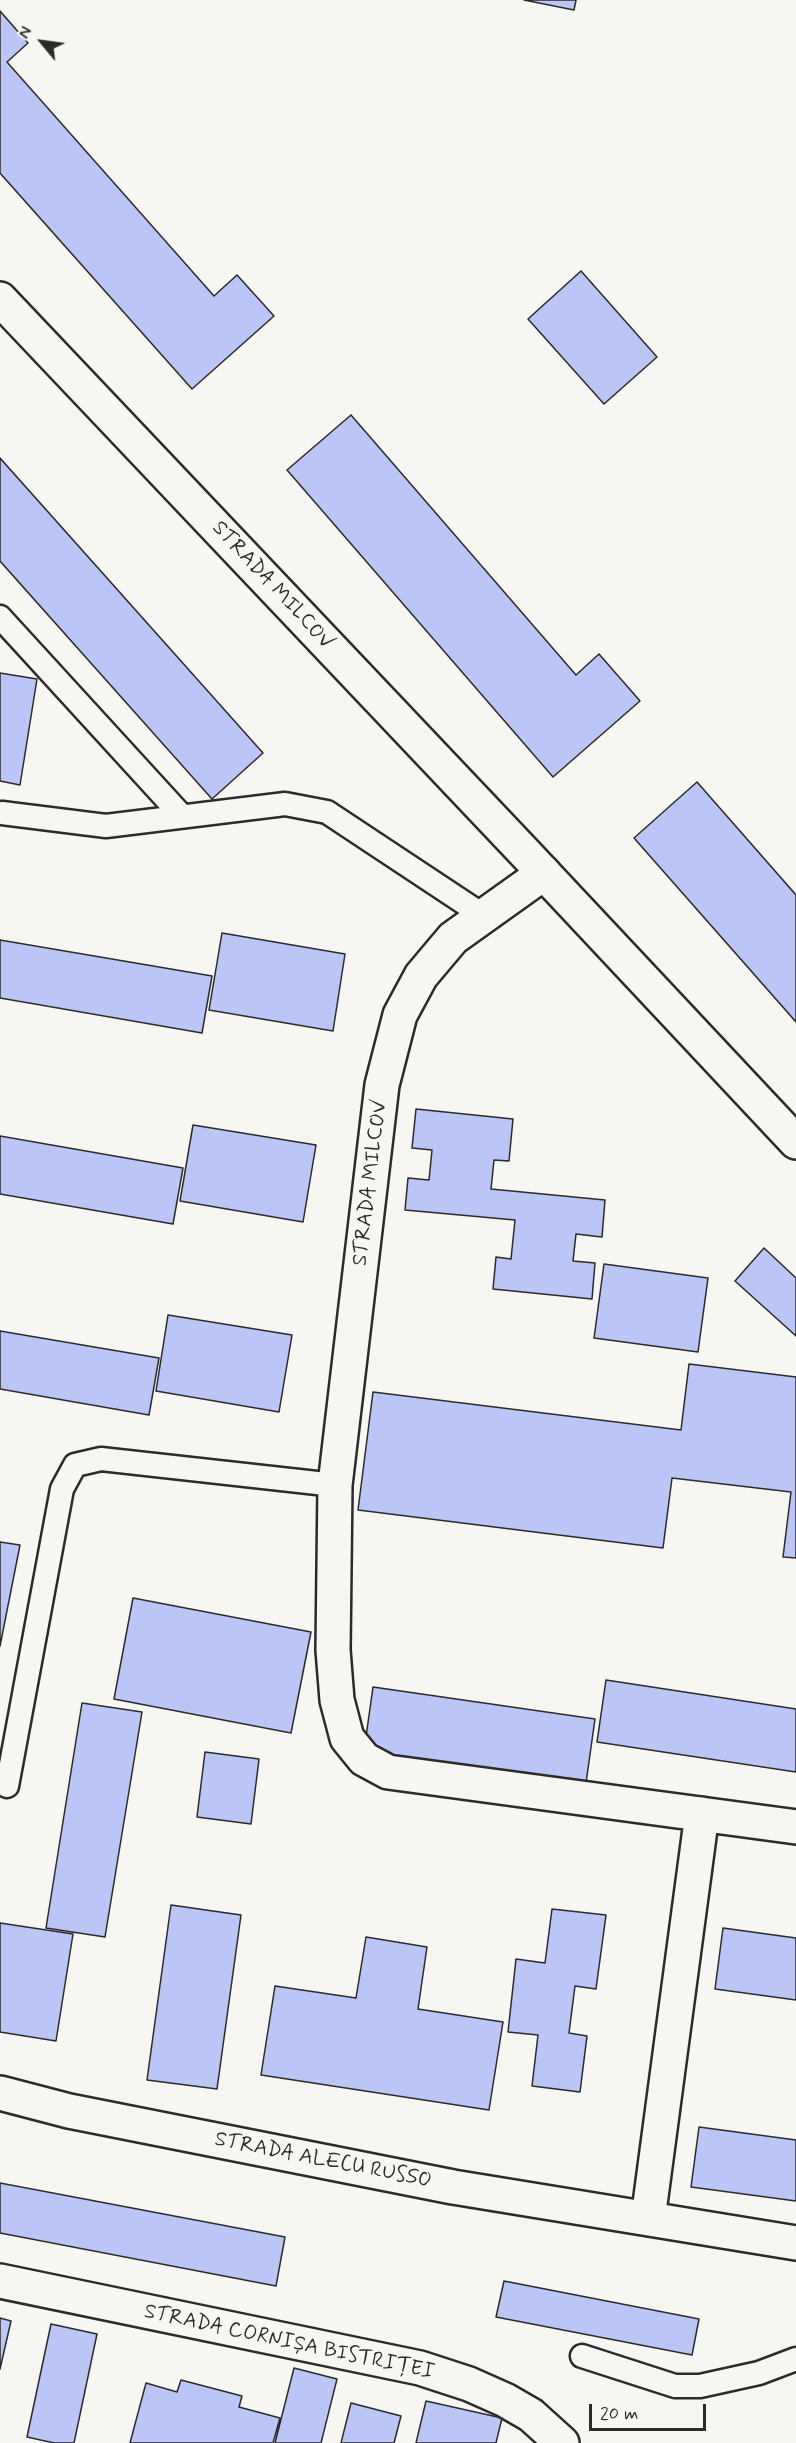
<!DOCTYPE html>
<html>
<head>
<meta charset="utf-8">
<style>
	body { margin:0 }
	#map { position:relative; width:796px; height:2443px; overflow:hidden; background:#f6f6f2; font-family:Mynerve,sans-serif }
	canvas { display:block }
	.north { position:absolute; left:12px; top:12px; width:60px; height:60px; -webkit-text-stroke:4px #f6f6f2; paint-order:stroke; rotate:299deg; font-size:16px; font-weight:700; line-height:24px; text-align:center; color:#2b2b2b }
	.north::after { content:''; display:block; margin:auto; width:21px; height:27px; background:#2b2b2b; clip-path:polygon(50% 0,100% 100%,50% 72%,0 100%) }
	.scale { position:absolute; left:589px; top:2404px; width:117px; height:27px; box-sizing:border-box; border:3px solid #2b2b2b; border-top:0; padding-left:8px; font-size:18px; line-height:21px; white-space:nowrap; color:#2b2b2b; -webkit-text-stroke:4px #f6f6f2; paint-order:stroke }
</style>
</head>
<body>
<div id="map">
<canvas width="796" height="2443"></canvas>
<div class="north">N</div>
<div class="scale">20 m</div>
</div>
<script>
const c = document.querySelector('canvas').getContext('2d');
c.lineJoin = 'round';
function fillPath(path, color) { c.fillStyle = color; c.fill(path, 'evenodd'); }
const toPath = rows => new Path2D(rows.map(r => 'M' + r).join(''));
function trace(path, color, width, dash) { c.strokeStyle = color; c.lineWidth = width; c.lineCap = dash ? 'butt' : 'round'; c.setLineDash(dash || []); c.stroke(path); }
function write(font, color, halo, rows, align = 'center') {
  c.font = font + ' Mynerve,sans-serif'; c.lineWidth = 4.5; c.setLineDash([]); c.textBaseline = 'middle'; c.strokeStyle = halo; c.fillStyle = color; for (const [text, x, y, turn = 0] of rows) {
    c.save(); c.translate(x, y); c.rotate((+turn || 0) * Math.PI / 180); c.textAlign = isNaN(turn) ? turn : align; if (halo) c.strokeText(text, 0, 0); c.fillText(text, 0, 0); c.restore();
  }
}
const building = toPath([
	[524,0,576,0,574,10,524,0],
	[0,11,28,43,7,62,214,296,237,275,274,316,192,389,0,173,0,11],
	[581,271,657,357,604,404,528,319,581,271],
	[351,415,576,675,599,654,640,701,553,777,287,470,351,415],
	[0,458,263,753,212,799,0,561,0,458],
	[0,673,37,679,20,785,0,781,0,673],
	[697,782,796,895,796,1022,634,838,697,782],
	[222,933,345,954,333,1031,209,1010,222,933],
	[0,940,212,976,202,1033,0,998,0,940],
	[416,1109,513,1119,509,1161,494,1160,491,1189,605,1200,602,1237,576,1234,573,1261,595,1263,592,1299,493,1289,496,1257,511,1259,515,1220,405,1210,408,1178,429,1180,432,1150,412,1148,416,1109],
	[193,1125,316,1145,303,1222,180,1201,193,1125],
	[0,1136,183,1168,173,1224,0,1194,0,1136],
	[764,1248,796,1278,796,1336,735,1281,764,1248],
	[604,1264,708,1278,698,1352,594,1338,604,1264],
	[168,1315,292,1335,279,1412,156,1391,168,1315],
	[0,1331,159,1358,149,1415,0,1389,0,1331],
	[689,1364,796,1377,796,1558,783,1557,791,1492,672,1478,663,1548,358,1510,373,1392,681,1430,689,1364],
	[0,1542,20,1545,0,1646,0,1542],
	[133,1598,311,1632,291,1733,114,1699,133,1598],
	[606,1680,796,1709,796,1772,597,1742,606,1680],
	[373,1687,595,1719,586,1783,364,1751,373,1687],
	[82,1703,142,1712,105,1937,46,1928,82,1703],
	[205,1752,259,1759,251,1824,197,1817,205,1752],
	[171,1905,241,1915,217,2089,147,2080,171,1905],
	[552,1909,606,1915,596,1989,575,1986,569,2033,587,2036,580,2092,532,2086,538,2035,508,2032,516,1959,545,1963,552,1909],
	[0,1923,73,1934,56,2041,0,2032,0,1923],
	[723,1928,796,1938,796,2000,715,1989,723,1928],
	[366,1937,427,1947,418,2009,503,2022,489,2110,261,2075,275,1986,356,1998,366,1937],
	[699,2127,796,2140,796,2201,691,2187,699,2127],
	[0,2183,285,2237,276,2286,0,2233,0,2183],
	[504,2281,699,2319,692,2355,496,2317,504,2281],
	[0,2318,11,2321,0,2369,0,2318],
	[51,2324,97,2334,74,2443,54,2443,27,2437,51,2324],
	[294,2368,337,2379,321,2443,275,2443,294,2368],
	[181,2380,242,2396,239,2407,280,2418,273,2443,130,2443,146,2383,177,2392,181,2380],
	[426,2401,502,2418,496,2443,416,2443,426,2401],
	[351,2403,401,2416,394,2443,341,2443,351,2403]
]);
const service = toPath([
	[0,617,182,816],
	[2,813,106,826,285,804,327,812,484,916],
	[7,1786,62,1489,75,1465,101,1459,335,1485],
	[582,2356,675,2386,700,2386,759,2373,796,2359]
]);
const minor = toPath([
	[544,873,453,938,421,976,400,1015,382,1085,335,1485,333,1650,337,1700,347,1738,364,1759,388,1772,796,1827],
	[0,2093,69,2111,453,2187,796,2243],
	[648,2219,702,1814],
	[0,2281,420,2368,469,2384,505,2400,531,2415,562,2443]
]);
const secondary = toPath([
	[0,299,525,853,796,1142]
]);
const streetNames = [
	["STRADA MILCOV",272,586,47],
	["STRADA MILCOV",371,1183,-83],
	["STRADA ALECU RUSSO",323,2161,11],
	["STRADA CORNIȘA BISTRIȚEI",289,2343,12]
];
fillPath(building, '#bbc5f6');
trace(building, '#2b2b2b', 1.5);
trace(service, '#2b2b2b', 27);
trace(minor, '#2b2b2b', 38);
trace(secondary, '#2b2b2b', 38);
trace(service, '#f6f6f2', 22);
trace(minor, '#f6f6f2', 33);
trace(secondary, '#f6f6f2', 33);
write('21px', '#2b2b2b', '#f6f6f2', streetNames);
</script>
</body>
</html>
